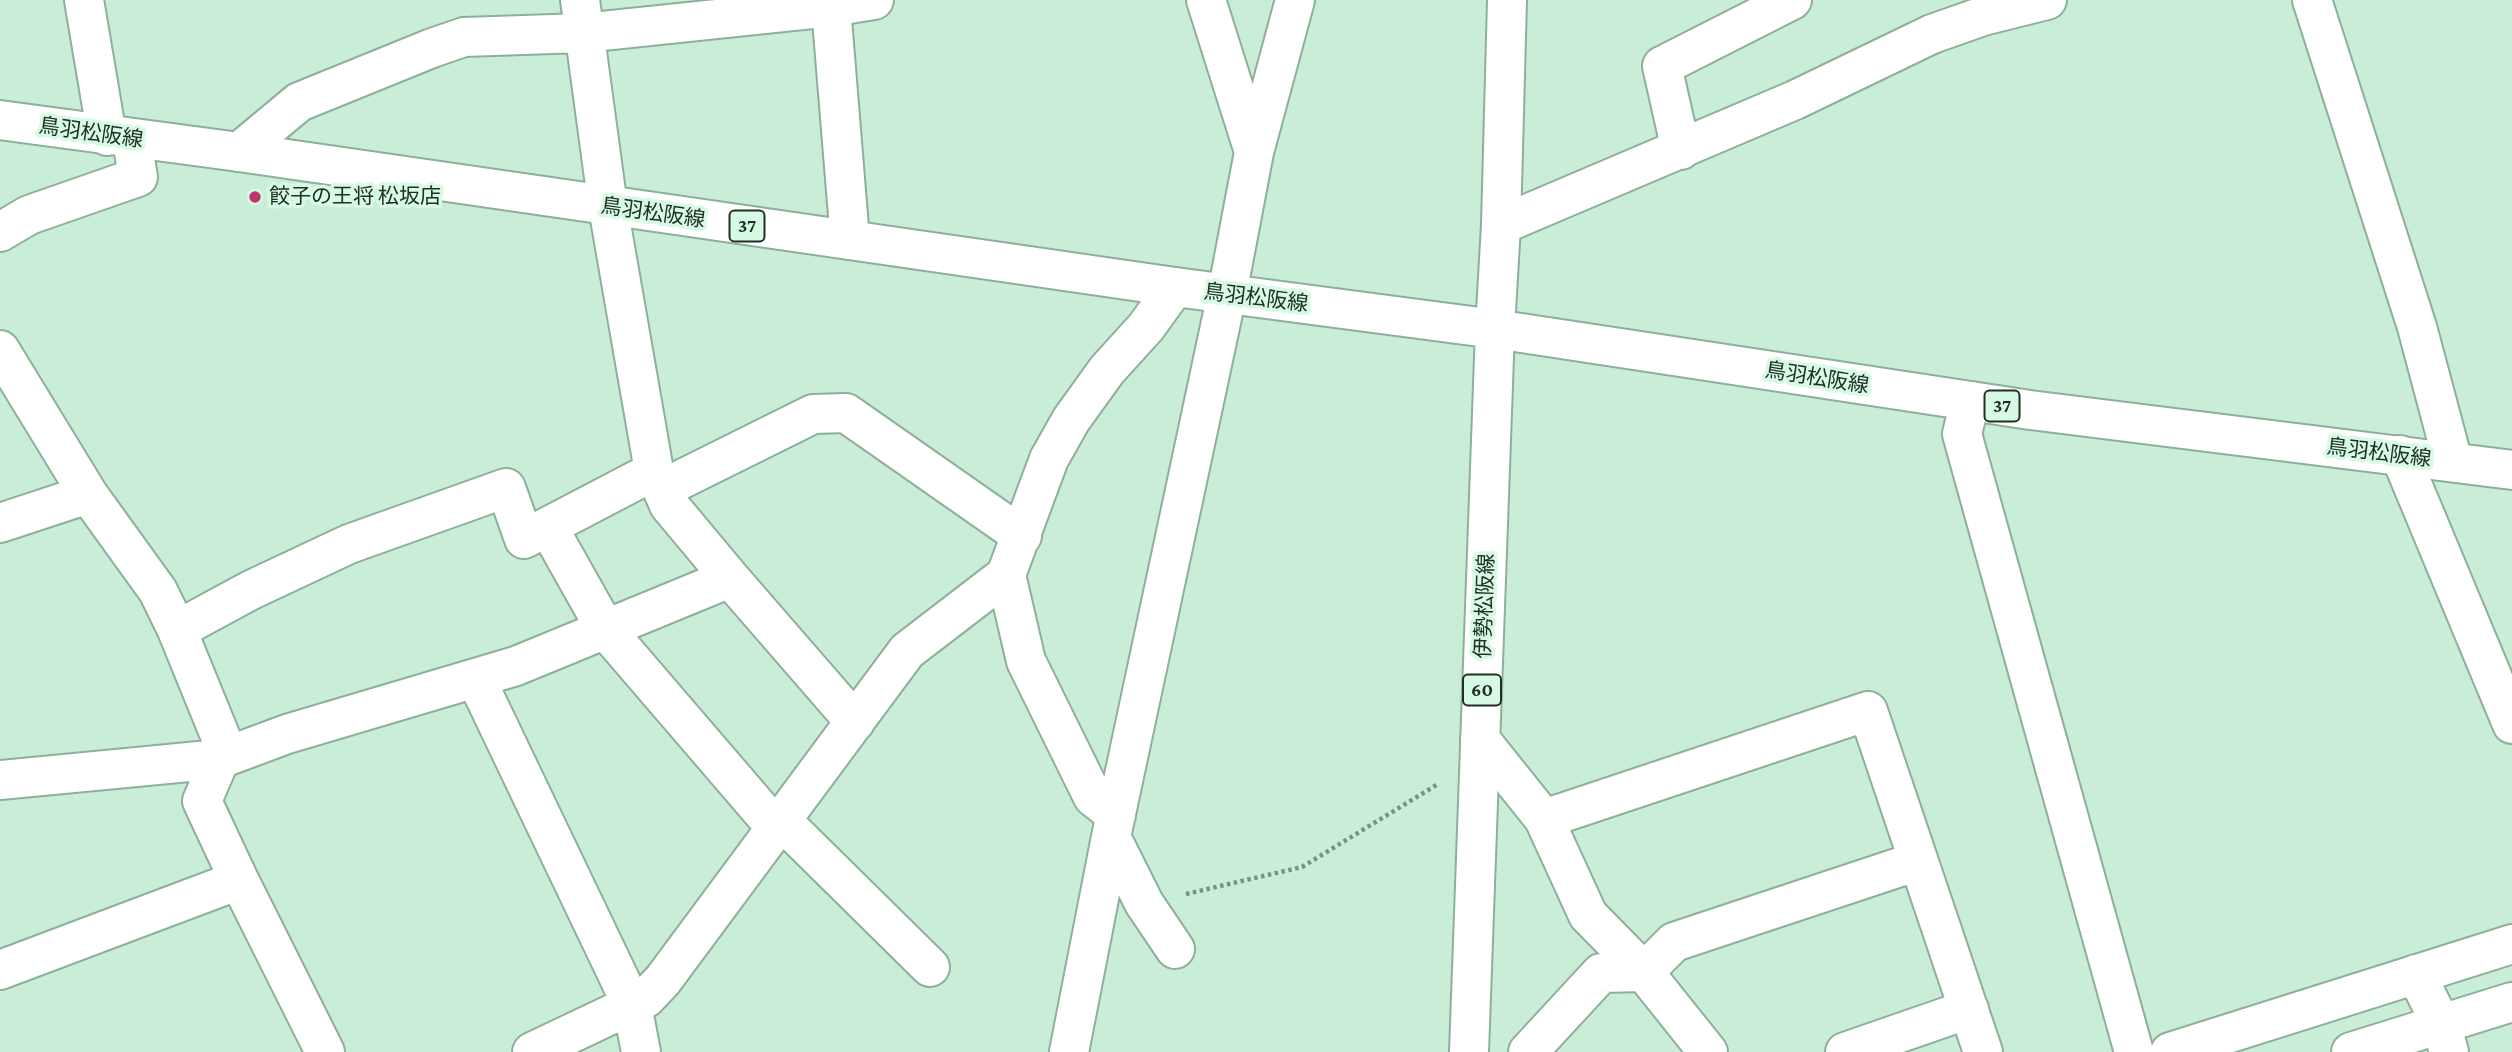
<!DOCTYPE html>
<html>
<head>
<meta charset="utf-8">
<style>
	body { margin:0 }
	canvas { display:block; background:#c9edd6 }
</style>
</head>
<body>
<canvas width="2512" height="1052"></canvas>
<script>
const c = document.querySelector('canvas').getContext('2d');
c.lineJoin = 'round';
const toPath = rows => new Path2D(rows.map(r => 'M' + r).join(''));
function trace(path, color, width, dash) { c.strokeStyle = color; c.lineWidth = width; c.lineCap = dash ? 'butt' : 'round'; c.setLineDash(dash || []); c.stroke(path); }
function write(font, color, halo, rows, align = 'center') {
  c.font = font + ' "Crimson Pro","Noto Sans JP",serif'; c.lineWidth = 7; c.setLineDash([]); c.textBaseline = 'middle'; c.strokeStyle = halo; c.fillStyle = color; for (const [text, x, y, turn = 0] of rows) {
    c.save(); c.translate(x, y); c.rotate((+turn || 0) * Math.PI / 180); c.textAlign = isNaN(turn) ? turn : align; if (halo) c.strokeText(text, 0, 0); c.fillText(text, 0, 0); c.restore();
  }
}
const path = toPath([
	[1186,894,1302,867,1438,784]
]);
const minor = toPath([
	[84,0,107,136],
	[1206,0,1254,152],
	[2312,0,2417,327,2453,462],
	[831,7,850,240],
	[1681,150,1662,66,1792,0],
	[239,152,299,102,432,48,464,37,583,33,831,7,874,0],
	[1501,225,1795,100,1932,34,1983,16,2047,0],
	[0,232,29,215,138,177,132,140],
	[1495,329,1501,225,1507,0],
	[0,350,88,494,158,591,177,630,228,755],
	[1970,401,1962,434,2134,1052],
	[2400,455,2512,724],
	[662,489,813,414,846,413,1022,536],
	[0,523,88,494],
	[548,527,606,630,777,829],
	[1006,575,1026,661,1093,797,1116,815],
	[730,578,855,722],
	[177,630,251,590,349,544,506,488,524,539,654,471],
	[476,679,632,1005,641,1052],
	[1480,739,1544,819,1868,711,1983,1052],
	[220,759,202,801,239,880,325,1052],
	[0,780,220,759,287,734,516,666,730,578,669,505,654,471,608,207,580,0],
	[1544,819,1588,915,1644,972,1708,1052],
	[782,821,930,967],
	[1111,837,1144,903,1175,949],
	[0,970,239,880],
	[2416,974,2441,1024,2449,1052],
	[532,1052,646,998,663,980,907,651,1006,575,1049,459,1071,420,1107,370,1146,327,1175,287],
	[1069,1052,1111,837,1227,294,1254,152,1295,0],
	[1528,1052,1601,973,1644,972,1674,942,1918,861],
	[1845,1052,1969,1009],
	[2170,1052,2512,944],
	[2351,1052,2512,1002]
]);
const major = toPath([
	[0,120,239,152,1175,287,1495,329,2030,410,2512,470],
	[1469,1052,1495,329]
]);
const markers = [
	[255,197,7,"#c0366f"]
];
const shields = [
	[747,226,35],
	[2002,406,35],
	[1482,690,38]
];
const shieldNames = [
	["37",747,226],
	["37",2002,406],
	["60",1482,690]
];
const streetNames = [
	["鳥羽松阪線",91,133,8],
	["鳥羽松阪線",653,213,8],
	["鳥羽松阪線",1256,298,7],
	["鳥羽松阪線",1817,378,9],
	["鳥羽松阪線",2379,453,7],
	["伊勢松阪線",1485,606,-88]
];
const poiNames = [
	["餃子の王将 松坂店",269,197]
];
trace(minor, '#8eb09a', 42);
trace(major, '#8eb09a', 42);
trace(path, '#799382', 4.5, [3.5, 3.5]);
trace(minor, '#fff', 38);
trace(major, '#fff', 38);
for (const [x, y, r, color] of markers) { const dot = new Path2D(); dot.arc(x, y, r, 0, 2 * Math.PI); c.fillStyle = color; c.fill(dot); trace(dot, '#d6fae3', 2.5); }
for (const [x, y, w] of shields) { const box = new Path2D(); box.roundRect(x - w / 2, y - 15.5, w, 31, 5); c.fillStyle = '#d6fae3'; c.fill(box); trace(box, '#202e25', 2); }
write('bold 19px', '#202e25', null, shieldNames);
write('21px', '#202e25', '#d6fae3', streetNames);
write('21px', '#202e25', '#d6fae3', poiNames, 'left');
</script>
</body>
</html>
